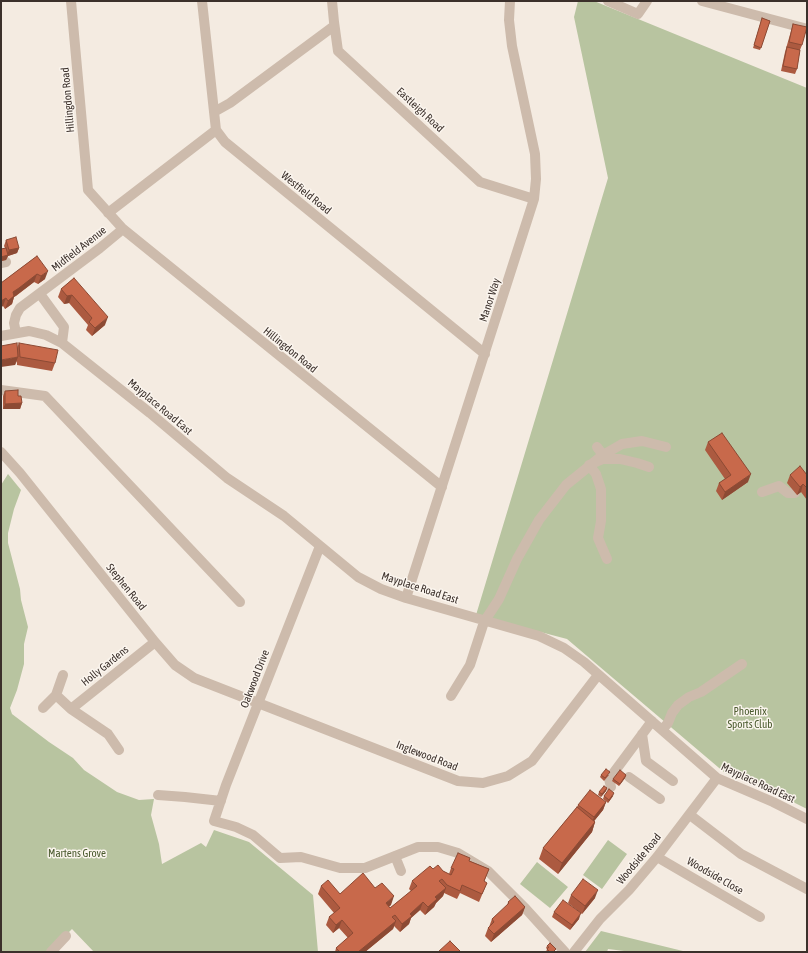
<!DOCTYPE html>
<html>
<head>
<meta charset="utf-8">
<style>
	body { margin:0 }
	#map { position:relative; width:808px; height:953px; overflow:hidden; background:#f4ebe1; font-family:"Asap Condensed",sans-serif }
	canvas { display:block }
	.frame { position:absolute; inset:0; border:2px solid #3b302b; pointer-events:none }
</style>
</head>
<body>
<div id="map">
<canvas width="808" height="953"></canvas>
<div class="frame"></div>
</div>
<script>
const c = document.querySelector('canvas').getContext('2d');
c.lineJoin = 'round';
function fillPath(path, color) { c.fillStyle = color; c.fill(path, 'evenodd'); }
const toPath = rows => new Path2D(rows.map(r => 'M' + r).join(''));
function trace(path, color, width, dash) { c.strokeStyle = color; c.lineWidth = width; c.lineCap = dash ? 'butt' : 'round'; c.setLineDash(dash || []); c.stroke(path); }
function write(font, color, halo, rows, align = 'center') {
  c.font = font + ' "Asap Condensed",sans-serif'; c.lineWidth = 3; c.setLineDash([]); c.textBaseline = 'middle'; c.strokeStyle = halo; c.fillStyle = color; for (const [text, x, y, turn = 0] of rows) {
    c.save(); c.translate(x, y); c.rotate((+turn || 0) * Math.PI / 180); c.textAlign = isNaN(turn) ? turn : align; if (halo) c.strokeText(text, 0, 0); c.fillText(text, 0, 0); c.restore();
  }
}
const green = toPath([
	[578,1,594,1,807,88,807,809,781,796,725,773,567,639,476,615,608,178,574,17],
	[8,474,21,490,14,509,8,533,8,543,20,589,21,600,28,627,24,644,24,664,17,690,10,708,12,714,49,742,73,758,84,770,117,792,139,800,154,799,151,815,159,844,162,864,201,843,206,847,214,830,249,842,313,895,318,952,94,952,72,929,49,952,3,952,1,950,1,485],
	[608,840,627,854,602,889,583,875],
	[537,862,568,887,550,908,520,884],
	[601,931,687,952,632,952,608,949,607,952,585,952]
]);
const minor = toPath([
	[71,1,88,190,123,229,442,487],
	[202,1,216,130,225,142,485,354],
	[332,1,334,22,338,51,480,182,534,199],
	[608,1,638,14,647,1],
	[702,1,807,29],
	[214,112,230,103,334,26],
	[108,213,216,130],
	[1,263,6,262],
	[40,294,64,327,62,343],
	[16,333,14,323,16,315,20,308,100,248,123,229],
	[1,336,29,331,46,335,62,343,150,413,227,478,284,516,358,577,381,589,406,598,539,636,564,648,584,662,717,778,773,802,807,819],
	[1,390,45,396,240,602],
	[597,447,603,455],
	[1,452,20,473,155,642,175,665,194,678,458,781,483,783,508,776,532,761,598,675],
	[762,492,779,486,788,493,795,493],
	[320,546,226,785,214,821,236,827,253,835,280,858,301,857,340,868,365,868,418,847,438,847,458,853,488,871,526,909,565,952],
	[607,559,598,538,601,521,601,489,596,474,589,465,603,459,620,459,637,463,649,467],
	[406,598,534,199,536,179,535,154,512,46,509,20,510,1],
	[63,675,56,695,71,709,108,734,119,750],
	[451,696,470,665,484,622,499,599,517,559,539,520,566,485,603,455,622,444,642,441,666,447],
	[43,708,56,695],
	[71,709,155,642],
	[662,730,668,723,672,713,678,705,689,697,701,692,742,664],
	[642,734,646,761,673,781],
	[629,777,660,799],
	[611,787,609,779,652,721],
	[158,795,185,797,221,801],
	[690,815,741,854,807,889],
	[395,856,401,871],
	[657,857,760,917],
	[51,952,66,936],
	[574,952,600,919,629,890,657,857,717,778]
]);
const wall = toPath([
	[762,18,770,21,760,50,753,48],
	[793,24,802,45,800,50,797,69,795,74,781,71,785,52],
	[6,240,19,248,17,253,8,256,6,260,1,261,1,249,5,248,4,246],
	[37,256,45,279,38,284,34,282,16,296,14,297,12,304,5,309,3,306,1,307,1,283],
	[74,278,105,325,92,336,86,330,88,325,69,303,64,304,58,297,61,289],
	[19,343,55,363,52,371,17,365,17,361,15,365,17,348],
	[5,391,18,396,22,403,20,409,3,409,3,396],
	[708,442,748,482,722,500,716,491,719,483,725,479,705,450],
	[790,475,807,475,807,500,801,492,797,495,787,483],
	[601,775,609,775,604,781,600,777],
	[626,775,625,778,619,786,612,781,613,779],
	[607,788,606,791,601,797,598,795,599,792],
	[604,796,613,796,608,803,603,799],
	[606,802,603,810,594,821,595,822,592,832,558,874,539,859,543,848,577,807,578,805],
	[470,861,489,869,484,882,487,883,479,902,460,893,457,899,444,893,443,896,436,903,434,907,425,915,420,910,411,918,409,924,400,932,394,926,393,929,365,952,335,952,336,948,348,938,339,928,333,933,326,925,329,917,334,913,318,894,321,886,340,894,375,888,391,905,389,906,390,908,411,891,409,889,412,881,433,869,443,871,449,874,451,868],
	[571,895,595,898,582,914,568,903],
	[508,902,525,907,522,915,491,942,485,936,488,928,489,927,492,919,507,906],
	[554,912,579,919,570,930,552,917],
	[547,946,555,952,546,952,547,949,546,948]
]);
const shadedWall = toPath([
	[19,248,17,253,8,256,6,260,1,261,1,257,7,255,9,250],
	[48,271,45,279,38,284,41,276],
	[37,274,34,282,14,297,12,304,5,309,8,301,13,292],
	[72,295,69,303,64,304,67,296],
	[6,298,3,306,1,307,1,301],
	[108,317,105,325,92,336,95,328],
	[18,357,15,365,1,367,1,360],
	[22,403,20,409,3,409,5,404],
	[751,474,748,482,722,500,725,492],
	[803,484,801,492,797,495,800,487],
	[626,775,625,778,619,786,620,784],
	[607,788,606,791,601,797,602,794],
	[614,793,613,796,608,803,609,800],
	[606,802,603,810,591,825,594,817],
	[595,822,592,832,558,874,562,863],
	[446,888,443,896,436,903,434,907,425,915,428,907,435,897],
	[598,890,595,898,582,914,585,906],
	[394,896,391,905,383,911,386,903],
	[423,902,420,910,411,918,409,924,400,932,402,924,410,914],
	[525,907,522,915,491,942,494,934],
	[581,913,579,919,570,930,572,925],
	[342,920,339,928,333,933,336,925],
	[396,921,393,929,365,952,358,952]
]);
const building = toPath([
	[762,18,770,21,761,48,754,45,762,18],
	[793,24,807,27,802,45,789,42,793,24],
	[787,47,800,50,797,69,783,66,787,47],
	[16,237,19,248,9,250,6,240,16,237],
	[6,248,8,255,1,257,1,249,6,248],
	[37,256,48,271,41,276,37,274,19,288,13,292,14,296,8,301,6,298,1,301,1,283,37,256],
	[74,278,108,317,95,328,89,322,92,318,72,295,67,296,61,289,74,278],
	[17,343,18,357,1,360,1,346,17,343],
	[19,343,58,350,55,363,20,357,19,343],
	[18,390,18,396,21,396,22,403,5,404,5,391,18,390],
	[722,433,751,474,725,492,719,483,731,475,708,442,722,433],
	[800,466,807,475,807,488,803,484,800,487,790,475,800,466],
	[606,769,610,772,605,778,601,775,606,769],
	[620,770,626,775,620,784,613,779,620,770],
	[604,786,607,788,602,794,599,792,604,786],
	[609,789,614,793,609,800,604,796,609,789],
	[590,790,606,802,594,817,578,805,590,790],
	[577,807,595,822,562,863,543,848,577,807],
	[458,853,470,858,469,861,489,869,484,881,487,883,482,894,462,885,460,891,447,885,442,879,439,881,446,888,435,897,437,899,428,907,423,902,410,914,412,916,402,924,395,915,392,917,396,921,358,952,340,952,336,948,353,933,342,920,336,925,329,917,340,908,321,886,328,880,340,894,363,873,375,888,382,883,394,896,386,903,390,908,417,886,412,881,430,866,433,869,438,865,443,871,451,875,454,869,451,868,458,853],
	[583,879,598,890,585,906,571,895,583,879],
	[515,896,525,907,494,934,488,928,494,922,492,919,509,903,508,902,515,896],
	[563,900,581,913,572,925,554,912,563,900],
	[450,941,461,952,438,952,450,941],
	[550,943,556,949,553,952,550,952,547,949,549,947,547,946,550,943]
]);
const streetNames = [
	["Hillingdon Road",68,100,-95],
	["Eastleigh Road",420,110,43],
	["Westfield Road",306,193,39],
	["Midfield Avenue",79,249,-38],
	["Manor Way",490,300,-72],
	["Hillingdon Road",290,350,39],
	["Mayplace Road East",160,407,40],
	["Stephen Road",126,587,51],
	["Mayplace Road East",420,588,18],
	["Holly Gardens",105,666,-39],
	["Oakwood Drive",255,679,-69],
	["Inglewood Road",427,756,21],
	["Mayplace Road East",758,783,25],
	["Woodside Road",639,859,-50],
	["Woodside Close",715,876,30]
];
const parkNames = [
	["Phoenix",750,712],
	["Sports Club",750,725],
	["Martens Grove",77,854]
];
fillPath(green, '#b8c4a0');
trace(minor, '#cdbbac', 10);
fillPath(wall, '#ac5a40');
fillPath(shadedWall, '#8c4a34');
fillPath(building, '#c8694b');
trace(building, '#8c4a34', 1);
write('11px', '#3b302b', '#fbf5ee', streetNames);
write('11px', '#4a5a2e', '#fbf5ee', parkNames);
</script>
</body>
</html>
